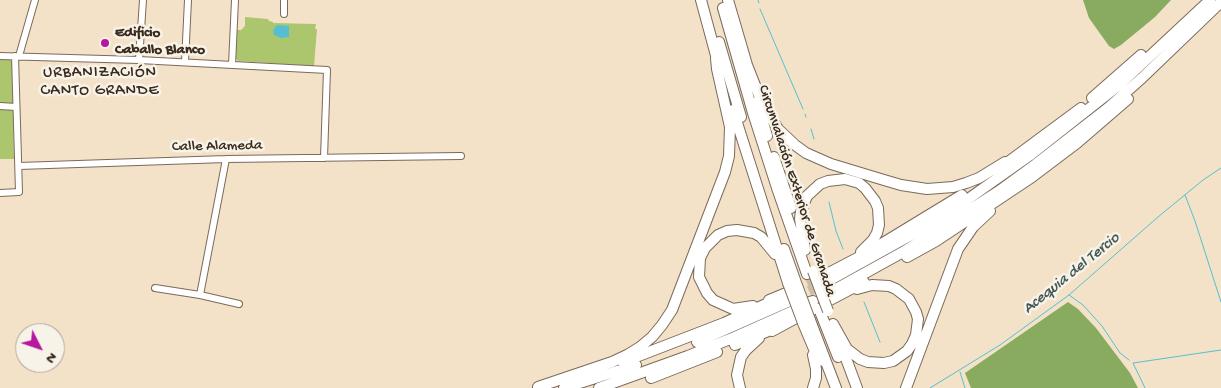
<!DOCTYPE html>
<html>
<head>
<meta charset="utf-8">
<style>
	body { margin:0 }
	#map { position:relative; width:1221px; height:388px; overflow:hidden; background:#f3e2c8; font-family:"Gochi Hand",sans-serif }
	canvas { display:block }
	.north { position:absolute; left:15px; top:323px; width:50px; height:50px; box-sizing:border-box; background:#f7f3e8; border:1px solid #aca397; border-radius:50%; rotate:131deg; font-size:14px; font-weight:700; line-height:20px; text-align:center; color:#3b2a1e }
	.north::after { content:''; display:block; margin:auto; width:18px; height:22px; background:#b5179e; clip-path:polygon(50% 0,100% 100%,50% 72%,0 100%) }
</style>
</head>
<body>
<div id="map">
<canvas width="1221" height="388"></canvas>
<div class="north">N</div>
</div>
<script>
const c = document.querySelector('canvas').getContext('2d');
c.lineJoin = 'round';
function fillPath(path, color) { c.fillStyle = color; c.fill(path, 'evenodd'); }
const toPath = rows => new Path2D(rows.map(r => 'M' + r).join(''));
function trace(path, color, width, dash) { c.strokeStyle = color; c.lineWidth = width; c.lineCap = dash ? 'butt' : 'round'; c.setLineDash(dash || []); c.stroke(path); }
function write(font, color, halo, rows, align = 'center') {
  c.font = font + ' "Gochi Hand",sans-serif'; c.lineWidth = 5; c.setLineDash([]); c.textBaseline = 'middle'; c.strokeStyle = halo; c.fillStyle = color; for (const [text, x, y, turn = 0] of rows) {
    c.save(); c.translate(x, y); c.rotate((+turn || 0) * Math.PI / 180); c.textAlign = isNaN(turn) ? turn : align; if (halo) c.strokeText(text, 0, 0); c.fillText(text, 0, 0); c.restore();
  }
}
const green = toPath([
	[245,17,268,19,269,21,273,22,273,23,316,24,315,29,317,29,314,66,238,61,235,58,237,30,241,30,245,26],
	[0,59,11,59,12,61,13,103,0,103],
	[0,109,13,109,14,159,0,159]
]);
const forest = toPath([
	[1083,0,1171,0,1155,17,1121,45,1114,49,1109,46,1089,18],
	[1068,302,1078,309,1096,328,1130,373,1138,388,971,388,965,373]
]);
const water = toPath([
	[277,25,289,26,289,37,281,38,274,35,273,30]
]);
const stream = toPath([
	[758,0,759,3],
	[760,9,803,109],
	[805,114,806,117],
	[811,129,814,139],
	[1185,195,1195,221,1221,302],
	[829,202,836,231,843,249],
	[1069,295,1083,305,1102,326,1120,353,1129,360],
	[864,302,880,342],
	[960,372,965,388],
	[930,388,1000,345,1069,295,1158,217,1203,180,1221,168],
	[1145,388,1133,363,1221,350]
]);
const highwayTunnel = toPath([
	[807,283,821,277],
	[809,291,823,284]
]);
const minor = toPath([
	[284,14,284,0],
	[0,56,139,60,327,70,324,158],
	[19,56,35,0],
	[139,60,143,0],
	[185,62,188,0],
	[232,65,235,0],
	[0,106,16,107],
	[19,166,226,159,461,156],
	[0,193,19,192,15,56],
	[155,288,200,295,239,304],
	[200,295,226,159]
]);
const highway = toPath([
	[701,0,718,63],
	[728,0,747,65,762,103,778,129,795,145,806,153,831,164,884,180,901,185,927,189,953,187,966,183,979,178,1005,162],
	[723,8,753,113,777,188,807,274],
	[719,42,741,117],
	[1092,98,1141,55],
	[757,102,767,136],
	[733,110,788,283],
	[774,157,791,208],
	[1000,168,1081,108],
	[784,249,795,280],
	[805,250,800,219,801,211,807,196,820,184,828,181,845,179,859,183,865,188,875,201,878,208,879,225,877,233,873,240,861,252],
	[907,257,936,241,1032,177,1077,143,1128,99],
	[821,277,865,254,962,195],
	[823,284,915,233,954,209,1029,156,1119,85,1210,0],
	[827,294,903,252,951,222,999,191,1036,164,1108,108,1142,78,1221,2],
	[769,300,786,293],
	[830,300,864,282],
	[807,303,813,301],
	[753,306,733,309,713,300,707,293,699,277,700,258,705,248,718,235,727,231,737,230,754,233,761,237,775,254],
	[810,311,816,308],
	[821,314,838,357],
	[810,320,836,388],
	[803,323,819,361],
	[833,324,847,349,860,359,868,362,884,363,893,361,907,351,912,344,916,335,918,319,916,312,909,299,896,289,889,286,872,285,857,289],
	[772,331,796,318],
	[697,342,790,301],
	[735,345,778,327],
	[841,345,857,388],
	[813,355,816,369,816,378,813,388],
	[623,362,724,323,766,304,774,298],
	[651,378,717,352],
	[538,387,612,362,627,355,640,347,652,337,662,325,672,310,725,172,729,156,730,127,717,69,716,58],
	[564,388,636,365],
	[599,388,688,356,730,339,793,311],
	[740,388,737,375,741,357,746,350,759,338],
	[906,388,958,249,973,227,990,211]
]);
const highwayBridge = toPath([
	[813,271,828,311],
	[795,280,810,320],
	[788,283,803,323]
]);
const markers = [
	[105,43,5,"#b5179e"]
];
const poiNames = [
	["Edificio",115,34],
	["Caballo Blanco",115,51]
];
const streetNames = [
	["Calle Alameda",217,147,-1],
	["Circunvalación Exterior de Granada",796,191,72]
];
const neighbourhoodNames = [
	["URBANIZACIÓN",100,74],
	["CANTO GRANDE",100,92]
];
const waterNames = [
	["Acequia del Tercio",1072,274,-39]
];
fillPath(green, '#abc66d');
fillPath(forest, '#88ab60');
fillPath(water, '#55bfd1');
trace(stream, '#55bfd1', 1);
trace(highwayTunnel, '#cebda6', 10, [10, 5]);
trace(minor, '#7b6a5a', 8);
trace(highway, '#7b6a5a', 12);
trace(minor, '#fff', 6);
trace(highway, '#fff', 10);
trace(highwayBridge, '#7b6a5a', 12, []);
trace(highwayBridge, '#fff', 10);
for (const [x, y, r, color] of markers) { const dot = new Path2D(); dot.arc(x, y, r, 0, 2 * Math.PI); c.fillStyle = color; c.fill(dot); trace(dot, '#f7f3e8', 2); }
write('bold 15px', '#3b2a1e', '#f7f3e8', poiNames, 'left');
write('15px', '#3b2a1e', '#f7f3e8', streetNames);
c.letterSpacing = '1px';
write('16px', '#3b2a1e', '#f7f3e8', neighbourhoodNames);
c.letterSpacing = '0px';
write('italic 16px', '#435754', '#f7f3e8', waterNames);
</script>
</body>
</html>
